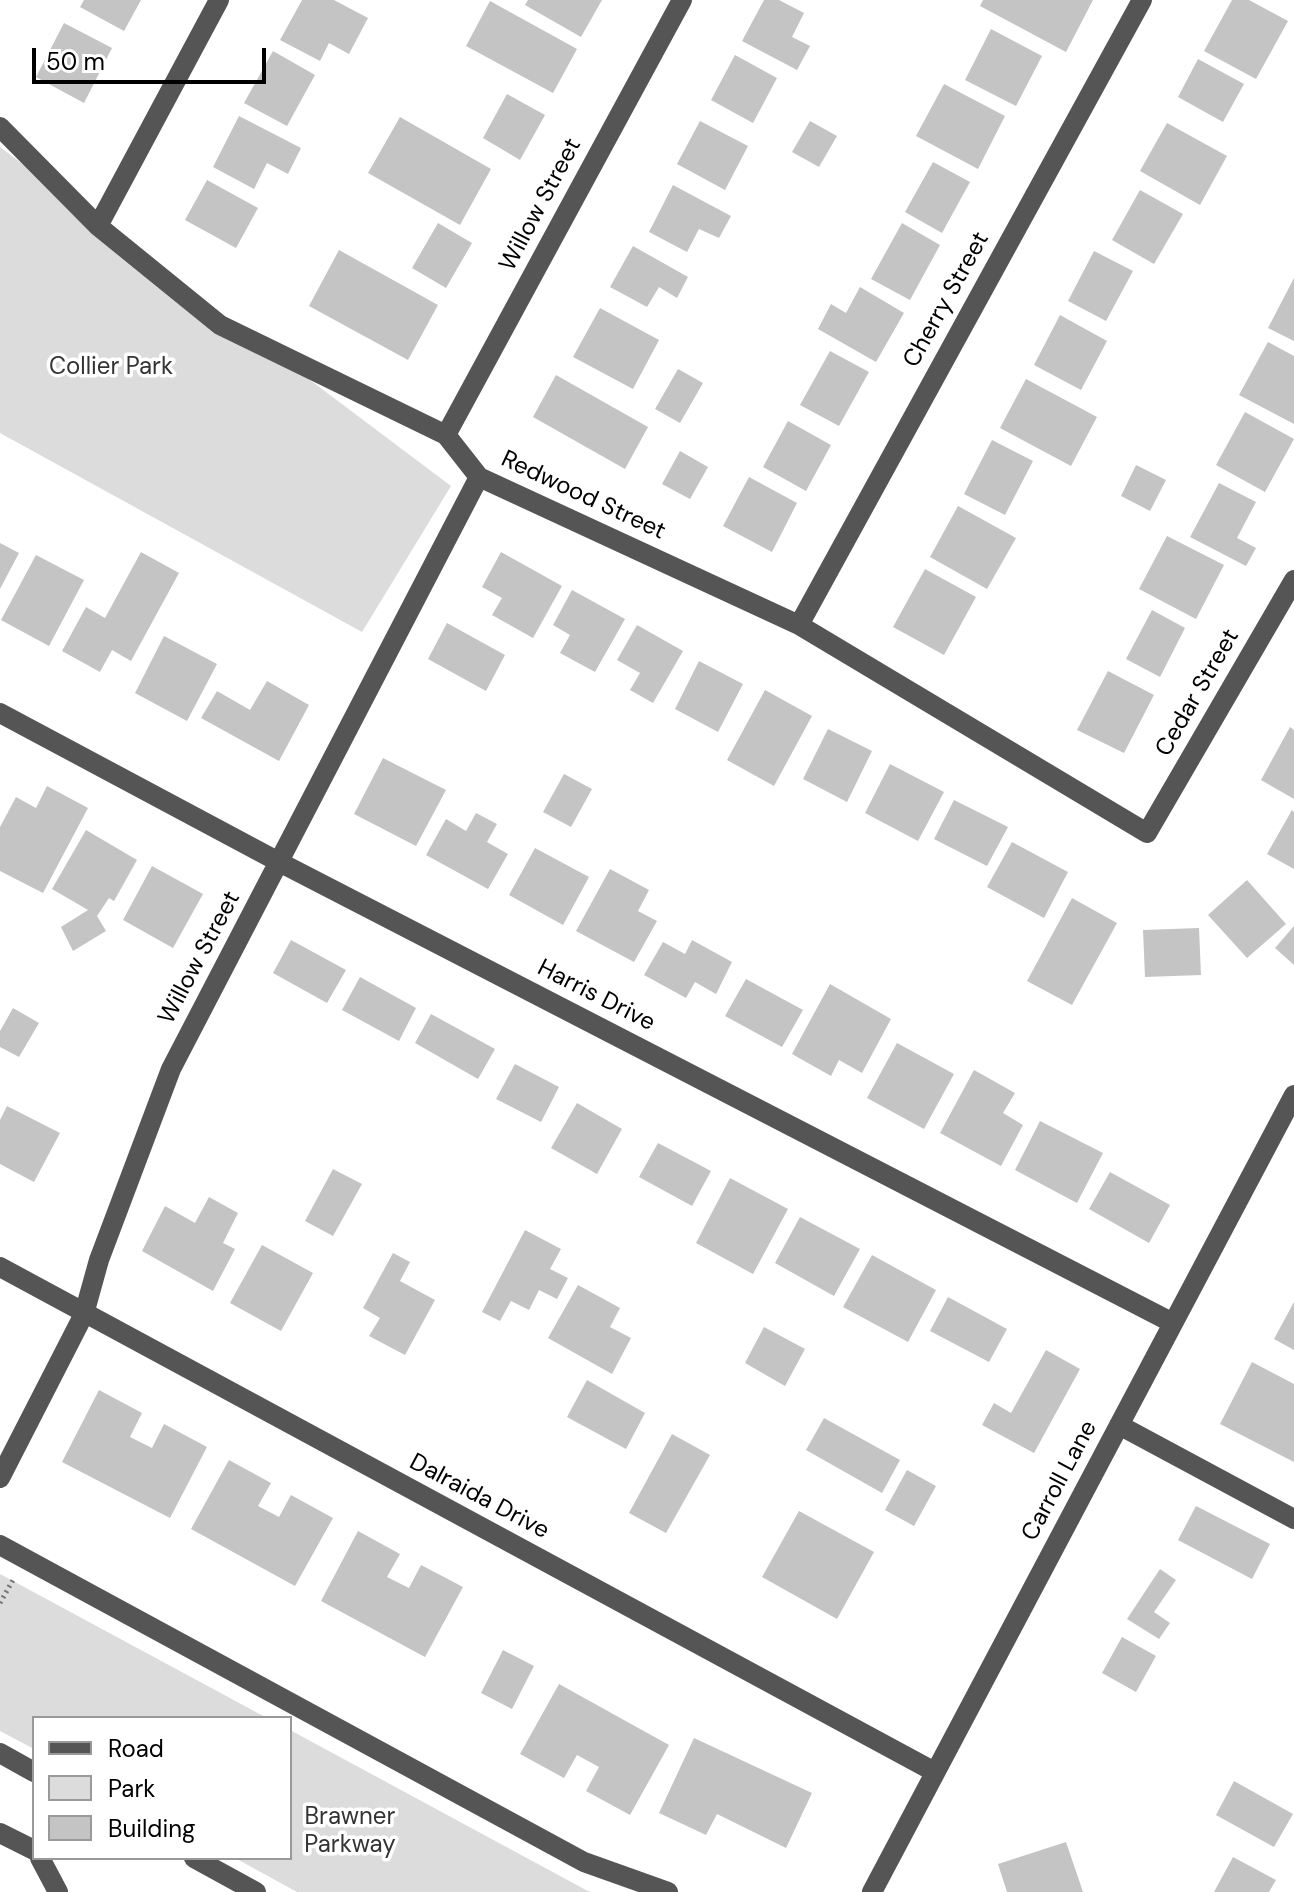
<!DOCTYPE html>
<html>
<head>
<meta charset="utf-8">
<style>
	body { margin:0 }
	#map { position:relative; width:1294px; height:1892px; overflow:hidden; background:#fff; font-family:"DM Sans",sans-serif }
	canvas { display:block }
	.legend { position:absolute; left:32px; top:1716px; width:260px; height:144px; box-sizing:border-box; background:#fff; border:2px solid #999; margin:0; padding:10px 14px; list-style:none; font-size:24px; color:#000 }
	.legend li { display:flex; align-items:center; gap:16px; height:40px }
	.legend b { width:40px; border:2px solid #999 }
	.scale { position:absolute; left:32px; top:48px; width:234px; height:36px; box-sizing:border-box; border:4px solid #000; border-top:0; padding-left:10px; font-size:24px; line-height:28px; white-space:nowrap; color:#000; -webkit-text-stroke:6px #fff; paint-order:stroke }
</style>
</head>
<body>
<div id="map">
<canvas width="1294" height="1892"></canvas>
<ul class="legend">
<li><b style="height:10px;background:#555"></b>Road</li>
<li><b style="height:22px;background:#dcdcdc"></b>Park</li>
<li><b style="height:22px;background:#c4c4c4"></b>Building</li>
</ul>
<div class="scale">50 m</div>
</div>
<script>
const c = document.querySelector('canvas').getContext('2d');
c.lineJoin = 'round';
function fillPath(path, color) { c.fillStyle = color; c.fill(path, 'evenodd'); }
const toPath = rows => new Path2D(rows.map(r => 'M' + r).join(''));
function trace(path, color, width, dash) { c.strokeStyle = color; c.lineWidth = width; c.lineCap = dash ? 'butt' : 'round'; c.setLineDash(dash || []); c.stroke(path); }
function write(font, color, halo, rows, align = 'center') {
  c.font = font + ' "DM Sans",sans-serif'; c.lineWidth = 7; c.setLineDash([]); c.textBaseline = 'middle'; c.strokeStyle = halo; c.fillStyle = color; for (const [text, x, y, turn = 0] of rows) {
    c.save(); c.translate(x, y); c.rotate((+turn || 0) * Math.PI / 180); c.textAlign = isNaN(turn) ? turn : align; if (halo) c.strokeText(text, 0, 0); c.fillText(text, 0, 0); c.restore();
  }
}
const green = toPath([
	[0,147,451,486,362,632,0,433],
	[0,1574,267,1718,34,1718,34,1749,0,1731],
	[290,1730,586,1890,591,1892,297,1892,235,1858,290,1858]
]);
const building = toPath([
	[84,0,141,0,124,31,80,7],
	[302,0,334,0,368,18,349,54,329,43,320,61,280,40],
	[528,0,602,0,581,37,525,5],
	[764,0,779,0,804,13,792,37,810,46,797,70,742,41],
	[983,0,1093,0,1066,52,980,6],
	[1232,0,1249,0,1288,21,1256,79,1204,51],
	[490,1,577,49,553,93,466,46],
	[64,23,112,48,84,103,36,77],
	[991,29,1042,56,1016,106,965,80],
	[273,51,315,75,287,126,244,103],
	[735,55,777,78,753,123,711,100],
	[1198,59,1244,84,1223,122,1178,97],
	[944,84,1005,116,978,169,916,136],
	[507,94,545,115,520,160,483,138],
	[239,116,301,148,288,174,267,163,254,189,213,167],
	[400,117,491,169,460,225,368,173],
	[700,121,748,146,725,190,677,164],
	[810,121,837,136,819,167,792,152],
	[1167,123,1227,156,1200,205,1140,171],
	[933,162,970,182,942,233,905,212],
	[207,180,258,208,236,248,185,220],
	[673,185,731,216,719,238,699,229,687,252,649,232],
	[1140,190,1183,214,1154,264,1112,240],
	[438,223,472,243,446,288,412,268],
	[902,223,940,245,910,300,871,279],
	[633,246,688,277,677,298,659,287,647,307,610,287],
	[339,250,438,305,408,360,309,306],
	[1094,251,1133,271,1106,321,1068,301],
	[1294,278,1294,341,1268,328],
	[860,287,904,313,876,362,818,329,831,304,846,313],
	[600,308,659,340,633,389,573,357],
	[1060,315,1107,341,1081,390,1034,365],
	[1268,342,1294,356,1294,424,1239,395],
	[830,351,869,372,839,426,800,405],
	[678,369,703,383,680,423,655,409],
	[556,375,648,427,625,469,533,417],
	[1026,379,1097,417,1071,466,1000,428],
	[1245,412,1294,439,1265,492,1216,465],
	[788,421,831,445,806,491,763,467],
	[992,440,1033,461,1005,515,964,494],
	[680,451,708,467,690,499,662,484],
	[1136,465,1166,480,1150,511,1121,496],
	[749,477,797,503,772,552,723,526],
	[1219,483,1256,502,1237,538,1256,548,1246,566,1190,537],
	[958,506,1016,538,987,589,930,557],
	[1167,536,1224,565,1196,619,1139,589],
	[0,543,19,553,0,589],
	[141,552,179,573,131,661,112,650,100,672,62,651,86,607,105,618],
	[501,552,562,586,533,638,492,615,502,598,482,587],
	[36,555,84,580,49,646,1,620],
	[925,569,976,597,944,655,893,627],
	[572,590,625,619,595,672,560,653,570,635,553,625],
	[1152,610,1185,628,1160,677,1126,659],
	[447,623,505,655,486,691,428,659],
	[637,625,683,651,653,703,630,690,640,673,617,660],
	[164,636,217,664,187,721,135,693],
	[699,661,743,684,718,732,675,709],
	[1108,671,1154,695,1124,753,1077,730],
	[267,681,309,705,279,761,201,718,217,691,250,710],
	[765,690,812,716,774,786,727,760],
	[1290,727,1294,730,1294,799,1261,780],
	[828,729,872,751,847,802,803,779],
	[383,758,446,790,416,846,354,814],
	[890,764,944,792,918,841,865,813],
	[564,774,592,789,571,827,543,812],
	[47,786,88,808,43,893,0,871,0,827,16,797,36,808],
	[954,800,1008,827,987,866,934,839],
	[1292,810,1294,812,1294,869,1267,854],
	[476,813,497,824,487,842,508,854,488,889,426,855,446,819,466,831],
	[86,830,137,860,114,901,109,898,97,916,106,931,73,951,61,927,88,910,52,889],
	[1012,842,1068,872,1044,918,987,887],
	[535,848,589,877,563,925,509,895],
	[152,866,203,894,173,948,123,920],
	[610,869,649,890,638,911,657,921,634,962,576,931],
	[1247,880,1286,924,1247,958,1208,915],
	[1072,898,1117,923,1072,1005,1027,981],
	[1294,926,1294,965,1275,948],
	[1199,928,1201,975,1145,977,1143,930],
	[291,940,346,970,327,1003,273,973],
	[692,940,732,962,716,994,695,982,686,998,644,975,663,942,685,954],
	[360,977,416,1008,399,1041,342,1010],
	[746,979,803,1010,782,1047,725,1016],
	[830,984,891,1019,862,1073,839,1060,831,1076,792,1054],
	[13,1008,39,1023,19,1057,0,1047,0,1031],
	[431,1014,495,1049,478,1079,415,1043],
	[897,1043,954,1074,924,1129,867,1098],
	[515,1064,559,1087,541,1122,496,1099],
	[974,1070,1015,1093,1003,1113,1023,1125,1001,1166,940,1133],
	[577,1103,622,1129,597,1174,551,1148],
	[7,1106,60,1133,34,1182,0,1164,0,1120],
	[1040,1121,1103,1153,1077,1203,1015,1170],
	[658,1143,711,1171,692,1206,639,1177],
	[333,1169,362,1184,333,1236,305,1221],
	[1110,1172,1170,1205,1149,1243,1089,1209],
	[730,1178,788,1209,753,1274,696,1243],
	[209,1197,238,1213,223,1243,235,1249,213,1291,142,1251,165,1206,195,1223],
	[800,1217,860,1249,834,1296,775,1263],
	[525,1230,561,1249,550,1269,568,1278,557,1299,539,1290,529,1310,511,1301,500,1321,482,1312],
	[262,1245,313,1273,281,1331,230,1303],
	[393,1253,410,1262,400,1281,435,1300,405,1355,369,1336,380,1318,363,1308],
	[872,1255,936,1290,908,1342,843,1307],
	[578,1285,620,1308,610,1327,631,1338,612,1374,548,1338],
	[948,1297,1007,1329,989,1362,930,1331],
	[1294,1302,1294,1350,1274,1339],
	[764,1327,805,1349,785,1386,745,1363],
	[1046,1350,1080,1369,1034,1453,982,1425,994,1403,1011,1413],
	[1252,1362,1294,1384,1294,1462,1220,1424],
	[587,1380,645,1413,626,1449,567,1417],
	[99,1390,142,1413,130,1437,152,1448,164,1424,207,1447,170,1518,62,1462],
	[824,1418,900,1460,882,1493,806,1450],
	[672,1434,710,1455,666,1533,629,1513],
	[229,1460,271,1483,258,1506,279,1517,291,1495,333,1518,295,1586,191,1529],
	[907,1470,936,1486,914,1526,885,1510],
	[1196,1506,1270,1544,1252,1579,1178,1540],
	[799,1511,874,1552,837,1619,762,1577],
	[358,1531,400,1554,387,1577,409,1588,421,1565,463,1587,425,1657,321,1601],
	[1160,1569,1176,1580,1154,1612,1170,1623,1159,1639,1127,1619],
	[1122,1637,1156,1656,1136,1692,1102,1673],
	[503,1650,534,1666,512,1709,481,1693],
	[559,1684,669,1745,630,1815,586,1791,599,1767,577,1755,564,1778,520,1754],
	[694,1738,812,1793,786,1848,717,1814,706,1835,659,1813],
	[1234,1781,1293,1814,1274,1847,1216,1815],
	[1066,1842,1083,1892,1007,1892,998,1864],
	[1233,1857,1276,1880,1269,1892,1214,1892]
]);
const path = toPath([
	[0,1603,13,1580]
]);
const minor = toPath([
	[0,127,98,226,220,325,446,435,479,477,799,625,1147,833,1294,580],
	[98,226,219,0],
	[446,435,682,0],
	[799,625,1142,0],
	[0,713,279,862,1171,1322],
	[0,1267,933,1771],
	[1119,1425,1294,1519],
	[0,1478,84,1314,99,1260,171,1069,479,477],
	[0,1545,584,1862,668,1892],
	[0,1753,34,1772],
	[0,1833,34,1850],
	[40,1858,58,1892],
	[194,1858,256,1892],
	[872,1892,1294,1095]
]);
const streetNames = [
	["Willow Street",541,205,-62],
	["Cherry Street",947,300,-61],
	["Redwood Street",583,496,25],
	["Cedar Street",1198,693,-60],
	["Willow Street",200,958,-62],
	["Harris Drive",596,996,27],
	["Carroll Lane",1060,1481,-62],
	["Dalraida Drive",479,1497,28]
];
const parkNames = [
	["Collier Park",111,368],
	["Brawner",350,1818],
	["Parkway",350,1846]
];
fillPath(green, '#dcdcdc');
fillPath(building, '#c4c4c4');
trace(path, '#777', 5, [2, 4]);
trace(minor, '#555', 20);
write('24px', '#000', '#fff', streetNames);
write('24px', '#333', '#fff', parkNames);
</script>
</body>
</html>
